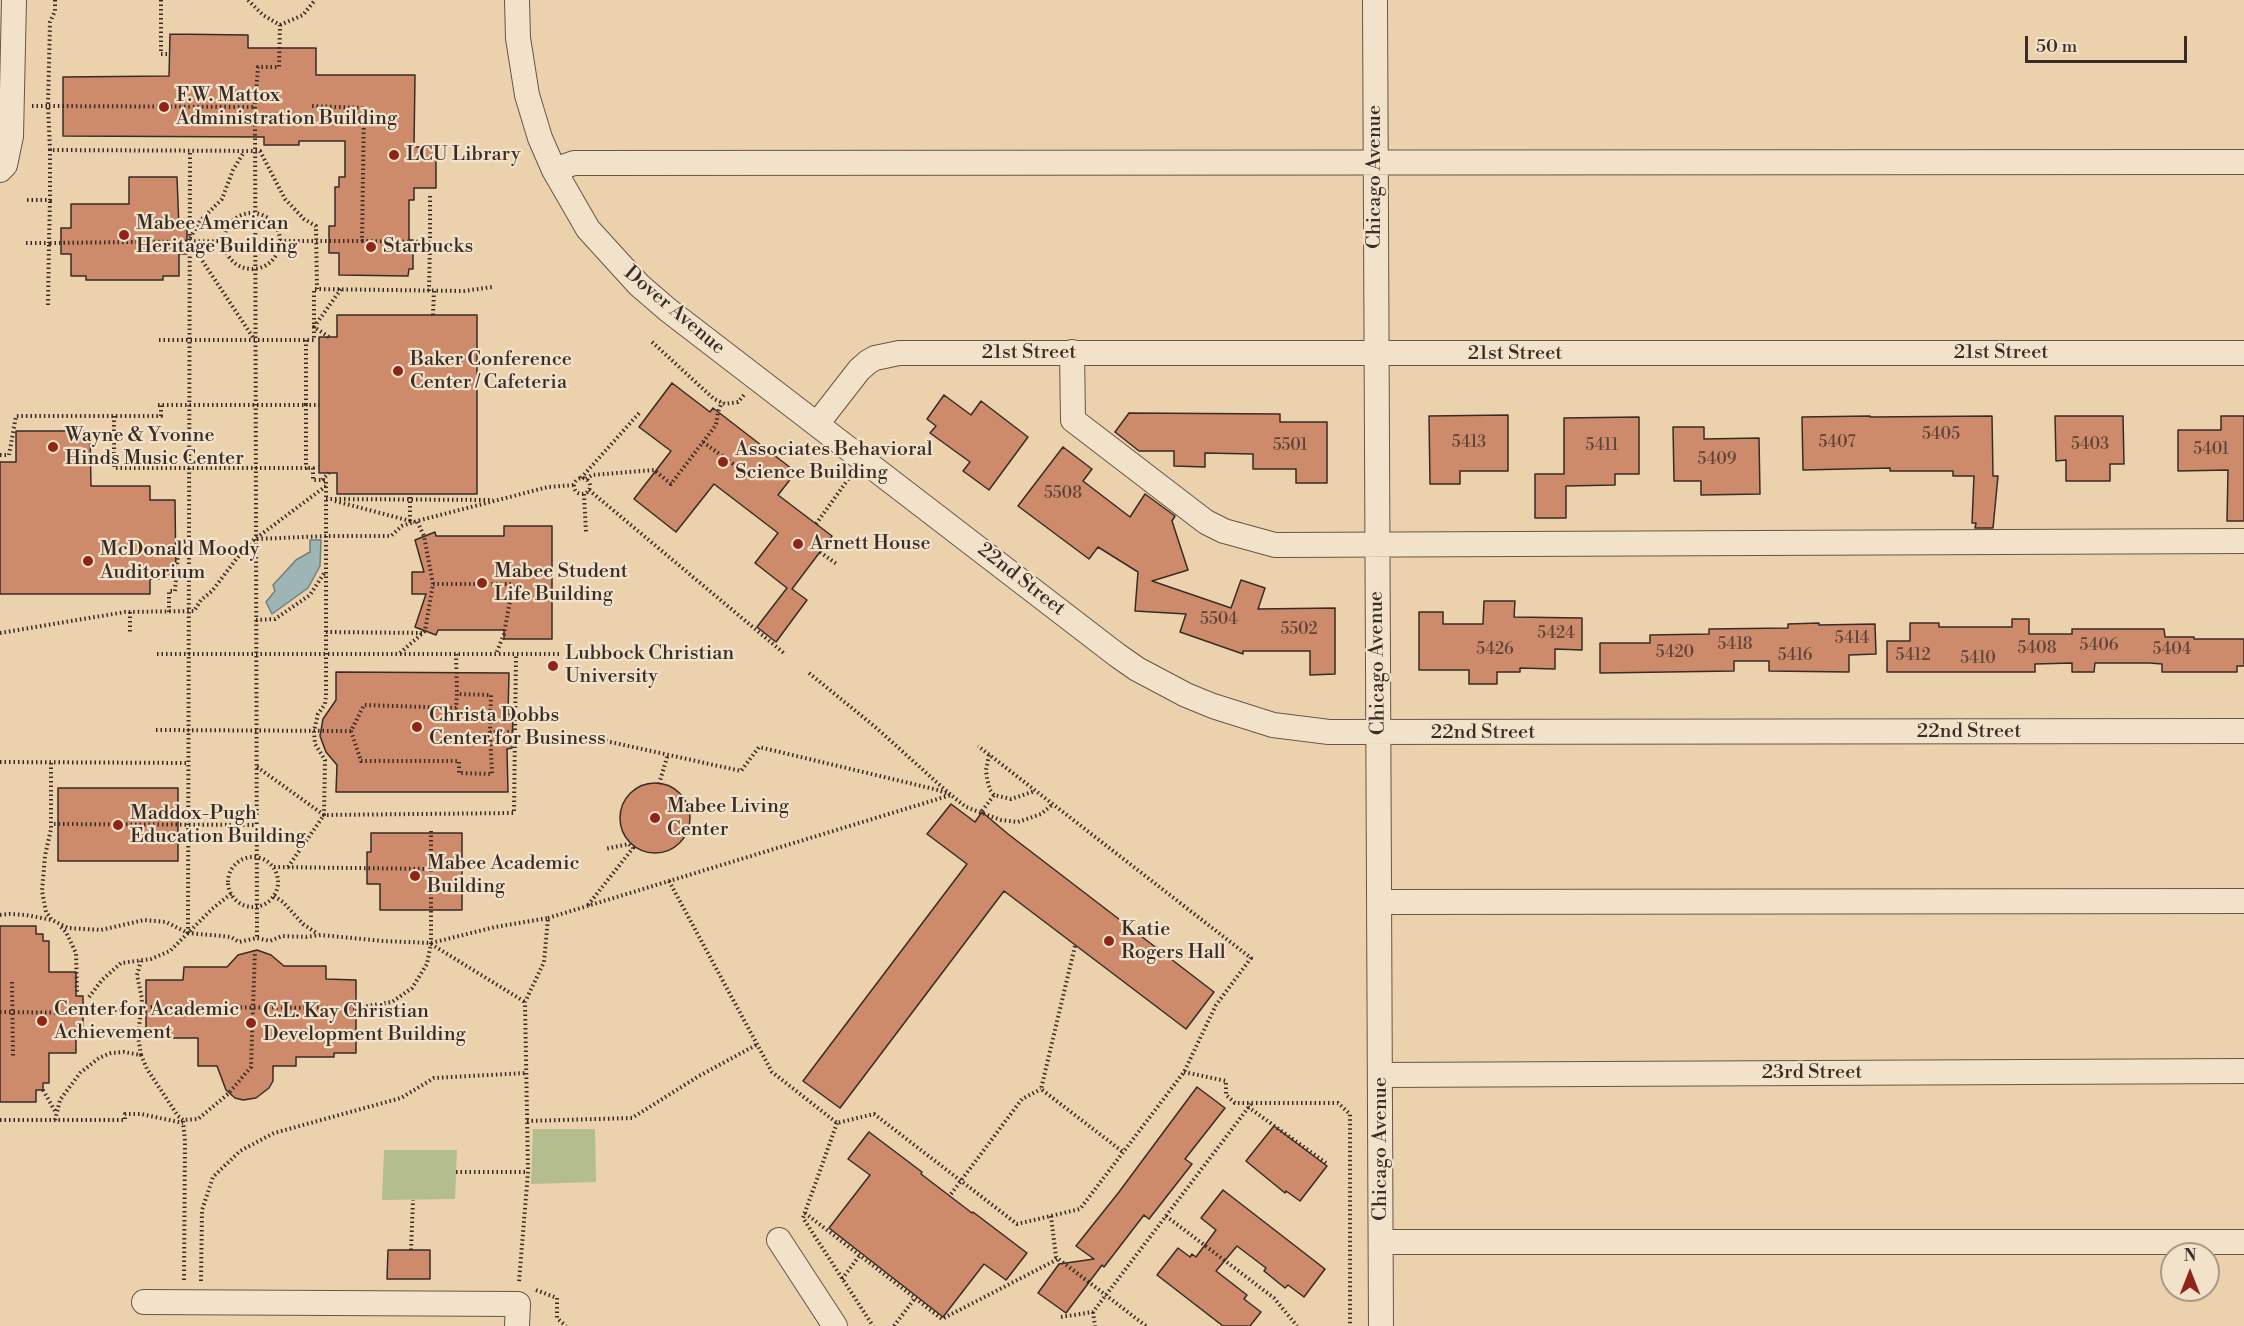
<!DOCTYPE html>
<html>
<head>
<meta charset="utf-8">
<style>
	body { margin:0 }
	#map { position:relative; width:2244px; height:1326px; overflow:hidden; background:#ebd2ad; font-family:"Libre Bodoni",serif }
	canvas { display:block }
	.north { position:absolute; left:2160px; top:1242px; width:60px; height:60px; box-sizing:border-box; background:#f2e2ca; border:2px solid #a89989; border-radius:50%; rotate:0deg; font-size:16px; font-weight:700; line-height:24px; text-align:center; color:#392c27 }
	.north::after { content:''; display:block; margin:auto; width:21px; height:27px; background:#8f2418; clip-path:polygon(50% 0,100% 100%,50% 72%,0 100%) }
	.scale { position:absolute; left:2025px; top:36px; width:162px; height:27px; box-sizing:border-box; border:3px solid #392c27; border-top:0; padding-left:8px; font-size:18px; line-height:21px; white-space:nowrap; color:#392c27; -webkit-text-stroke:4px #f2e2ca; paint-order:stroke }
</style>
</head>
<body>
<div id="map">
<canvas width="2244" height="1326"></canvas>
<div class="north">N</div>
<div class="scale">50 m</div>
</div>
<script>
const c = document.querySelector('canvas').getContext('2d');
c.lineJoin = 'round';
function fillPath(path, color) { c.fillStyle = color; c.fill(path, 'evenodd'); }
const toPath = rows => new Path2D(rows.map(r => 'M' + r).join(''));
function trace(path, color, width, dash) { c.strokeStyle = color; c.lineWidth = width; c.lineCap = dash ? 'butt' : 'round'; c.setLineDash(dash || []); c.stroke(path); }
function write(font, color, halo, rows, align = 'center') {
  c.font = font + ' "Libre Bodoni",serif'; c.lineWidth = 4.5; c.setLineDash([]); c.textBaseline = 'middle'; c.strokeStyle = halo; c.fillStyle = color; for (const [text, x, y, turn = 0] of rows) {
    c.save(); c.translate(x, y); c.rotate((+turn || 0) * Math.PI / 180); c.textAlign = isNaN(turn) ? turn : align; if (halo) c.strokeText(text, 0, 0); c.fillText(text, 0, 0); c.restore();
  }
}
const green = toPath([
	[533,1129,595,1129,596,1182,531,1184],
	[384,1150,457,1150,455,1199,382,1200]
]);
const water = toPath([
	[310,540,321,540,320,566,308,588,272,614,266,602,275,591,273,585,296,560,310,552,310,540]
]);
const building = toPath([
	[170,34,248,35,248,48,316,48,316,75,415,75,414,147,436,147,436,188,414,188,414,200,409,200,409,240,413,240,413,269,409,269,408,276,339,275,339,253,329,253,329,226,335,226,335,187,339,187,339,177,345,177,345,141,299,141,299,145,264,145,264,137,63,136,63,77,169,76,170,34],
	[129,177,177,177,179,228,187,228,187,254,179,254,179,276,163,276,163,280,86,280,86,276,71,276,71,254,61,254,61,228,71,228,71,204,129,204,129,177],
	[337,315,477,315,477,494,337,494,337,473,319,473,319,337,337,337,337,315],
	[672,383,710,412,713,408,796,472,778,495,832,536,792,589,807,600,776,642,757,627,787,588,755,563,778,533,714,484,676,532,634,499,671,451,639,427,672,383],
	[944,395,971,415,981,401,1028,437,989,490,963,471,970,462,930,433,936,426,927,419,944,395],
	[1129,413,1280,414,1280,422,1327,422,1327,483,1296,483,1296,469,1253,469,1253,454,1205,453,1205,467,1174,466,1174,451,1139,451,1115,432,1129,413],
	[1508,415,1508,471,1460,471,1460,484,1430,484,1429,416,1508,415],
	[1870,416,1870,417,1992,416,1993,476,1998,476,1993,528,1975,528,1976,523,1972,523,1974,476,1953,476,1953,471,1890,471,1890,468,1803,470,1802,417,1870,416],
	[2055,416,2123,416,2124,464,2110,464,2110,481,2066,481,2066,460,2056,461,2055,416],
	[2221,416,2244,416,2244,521,2227,521,2228,470,2178,471,2178,430,2221,430,2221,416],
	[1639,417,1639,474,1615,474,1615,485,1566,486,1566,518,1535,518,1535,474,1564,474,1564,418,1639,417],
	[1673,427,1704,427,1704,439,1759,438,1760,494,1701,495,1701,481,1674,481,1673,427],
	[16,431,90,431,91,486,150,486,150,500,175,500,176,579,150,579,150,594,0,594,0,462,16,462,16,431],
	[1063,447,1092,469,1083,481,1130,517,1145,494,1175,516,1172,521,1188,570,1152,581,1231,608,1241,580,1265,588,1258,609,1335,608,1335,674,1310,675,1310,651,1243,651,1243,654,1180,632,1186,614,1135,611,1138,572,1098,547,1089,559,1018,506,1063,447],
	[504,526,552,526,552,639,504,639,504,630,438,630,436,635,415,627,426,594,412,594,412,572,424,572,415,540,435,532,436,536,504,536,504,526],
	[1484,601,1515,601,1514,617,1582,618,1582,650,1555,649,1555,669,1520,668,1520,672,1497,672,1497,684,1469,684,1469,670,1419,670,1419,612,1443,612,1443,624,1483,624,1484,601],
	[2012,619,2029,619,2029,634,2072,634,2072,629,2164,629,2165,637,2194,637,2194,639,2244,639,2244,666,2237,666,2237,672,2162,672,2162,664,2150,663,2095,663,2094,672,2072,672,2072,663,2035,664,2035,672,1887,672,1887,641,1910,641,1910,623,1939,623,1939,627,2012,627,2012,619],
	[1819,623,1819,625,1875,624,1876,654,1849,655,1849,672,1769,671,1769,661,1734,661,1734,671,1600,673,1600,643,1650,643,1650,635,1709,634,1709,629,1788,628,1788,624,1819,623],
	[336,672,509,673,508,714,513,715,512,748,507,749,508,792,336,792,337,765,326,752,320,736,323,719,336,700,336,672],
	'620 818a35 35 0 1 1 70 0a35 35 0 1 1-70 0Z',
	[58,788,178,788,178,861,58,861,58,788],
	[951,804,975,822,982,812,1008,834,1214,992,1186,1029,1004,891,840,1108,803,1081,967,864,927,834,951,804],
	[371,833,462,833,462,910,380,910,380,884,367,884,367,852,371,852,371,833],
	[0,926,36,926,36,934,43,934,43,941,49,941,49,972,76,972,76,996,83,996,83,1029,76,1029,76,1053,49,1053,49,1083,43,1083,43,1090,36,1090,36,1102,0,1102,0,926],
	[257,950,271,955,284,966,326,966,326,979,356,980,356,1053,334,1053,334,1057,296,1057,296,1066,273,1066,273,1081,269,1088,256,1098,243,1100,235,1098,226,1090,217,1066,198,1066,198,1038,146,1038,146,980,183,980,184,967,227,967,238,955,257,950],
	[1197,1087,1225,1108,1185,1159,1192,1164,1149,1219,1144,1215,1104,1267,1102,1265,1066,1313,1038,1293,1059,1264,1094,1259,1076,1246,1119,1192,1197,1087],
	[1274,1126,1327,1166,1300,1201,1286,1191,1285,1193,1246,1161,1274,1126],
	[869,1132,922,1172,921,1174,972,1213,973,1212,1027,1253,1006,1280,984,1264,943,1317,829,1228,870,1175,848,1159,869,1132],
	[1223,1190,1325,1269,1304,1297,1288,1285,1285,1288,1264,1271,1266,1268,1237,1246,1216,1271,1247,1295,1244,1299,1261,1312,1250,1326,1223,1326,1157,1275,1178,1248,1190,1257,1192,1254,1196,1257,1216,1230,1201,1218,1223,1190],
	[388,1250,430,1250,430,1279,387,1279,388,1250]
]);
const path = toPath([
	[55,0,55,11,50,22,48,106,255,107],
	[161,0,161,54,170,54],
	[248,0,263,15,280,25,279,67,258,67,255,107,257,938],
	[280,25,303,15,315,0],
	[32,106,48,106,50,150,260,151,285,199,304,219,316,226,317,289],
	[27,200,50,200,50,150],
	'224 241a28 28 0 1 1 56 0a28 28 0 1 1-56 0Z',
	[190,238,200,221,222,199,233,170,244,152],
	[280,241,362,241,364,108,311,106],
	[362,241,430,242,430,194],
	[190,242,254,339],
	[26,243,49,243,50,200],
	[429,291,430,242],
	[48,305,49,243,225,241],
	[433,315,434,291],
	[329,337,314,327,341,289],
	[159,340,314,340,314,289,464,291,492,287],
	[652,342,714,399,725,404,738,402,744,395],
	[158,405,306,405,306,340],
	[114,416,114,468,306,468,306,405,319,405],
	[703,442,740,469],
	[0,455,9,455,16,416,161,416,161,405],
	'574 486a8 8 0 1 1 16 0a8 8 0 1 1-16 0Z',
	[581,478,641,411],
	[586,479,592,475,654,470,671,484,716,425,718,412,722,402],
	[322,480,329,473],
	[589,490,785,654],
	[584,494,586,532],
	[326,499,493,500],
	[335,501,414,522],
	[410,521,410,494],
	[816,524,849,478],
	[257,539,326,536,391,536,402,526,417,521,548,487,574,485],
	[175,543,189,541],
	[820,552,838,565],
	[433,584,513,584,504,634,496,654],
	[130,612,130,634],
	[169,612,169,591,175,591,179,542],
	[256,620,275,619,310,595,325,572],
	[326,632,424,633],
	[0,633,125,612,194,611,201,600,212,591,247,545,326,486],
	[400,653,425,631,433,584,424,536,417,521],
	[157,654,559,654],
	[456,654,457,694],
	[809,673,874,726,951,795,966,807,1001,820,1018,822,1041,814,1053,804],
	[156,730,351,731,364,705,456,708,457,694,491,695,490,732,515,732],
	[351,731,361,761,459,761,459,773,492,774,490,732],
	[597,739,741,771,759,747,938,790,950,795],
	[989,755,986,770,987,779,990,790,994,795,1011,799,1035,791],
	[0,762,189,763],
	[51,763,51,829,45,856,42,891,46,912,52,920,68,928,101,930,144,920,166,922,188,933,222,936,231,937,239,942,257,938,270,941,282,936,306,937,321,935,383,941,431,943,495,927,548,918,544,962,525,1002,528,1172,519,1282],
	[257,767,324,815,514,813,516,654],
	[659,784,668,754],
	[982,811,994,795],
	[54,824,256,825],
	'228 882a25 25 0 1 1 50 0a25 25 0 1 1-50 0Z',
	[274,867,431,869,431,830],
	[288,867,324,815,325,760,315,744,314,731,318,714,325,704,326,696,326,480,313,480,313,468,306,468],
	[669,881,772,1072,837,1123,874,1114,1017,1224,1080,1209,1184,1072,1216,1005,1251,958,978,746],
	[274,896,283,902,303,924,318,934],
	[588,905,633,848,629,844,605,849],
	[0,915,9,914,26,915,52,920],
	[548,918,951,795],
	[61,927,66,932,76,953,77,992],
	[188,933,190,151],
	[431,944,525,1002],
	[1075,946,1041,1089,1123,1152],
	[12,982,13,1056],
	[89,997,102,980,121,963,151,959,170,951,212,909,232,893],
	[146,1007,356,1008,392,1002,412,988,427,964,431,943,431,869],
	[0,1012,83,1013],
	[88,1013,142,1007],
	[141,1055,138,1036,142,999,137,975,141,961],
	[1184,1072,1226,1081,1226,1095,1235,1103,1338,1103,1350,1114,1350,1326],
	[43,1090,55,1111],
	[1248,1107,1326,1163],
	[0,1120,125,1120,125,1114,141,1114,183,1123],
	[55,1120,60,1100,80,1073,99,1058,111,1053,124,1052,141,1055,147,1069,178,1116,183,1120,198,1119,228,1094,251,1067,255,950],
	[183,1121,185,1141,184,1281],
	[527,1121,632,1118,699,1076,756,1045],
	[837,1123,803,1218,873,1326],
	[456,1172,528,1172],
	[951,1194,1022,1099,1041,1089],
	[805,1213,942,1319,1058,1259],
	[1051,1216,1056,1257,1146,1326],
	[1166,1216,1274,1298,1297,1326],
	[411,1250,413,1200],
	[842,1279,860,1255],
	[201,1281,202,1210,213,1177,240,1151,274,1133,401,1098,434,1078,526,1073],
	[536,1290,557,1298,557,1318,566,1326],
	[1093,1312,1095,1326],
	[1061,1317,1093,1312,1251,1104],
	[894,1326,915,1298]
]);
const minor = toPath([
	[517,0,518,38,527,95,540,138,554,170,588,229,639,285,668,310,1117,655,1137,669,1186,695,1213,706,1273,725,1329,732,2244,731],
	[1375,0,1381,1326],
	[0,170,5,165,11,136,14,0],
	[554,170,574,163,2244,162],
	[1072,352,1073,420,1206,522,1224,531,1275,545,2244,541],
	[817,424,859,370,868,362,875,358,899,353,2244,353],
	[1380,902,2244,901],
	[1380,1075,2244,1071],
	[779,1240,835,1326],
	[1381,1242,2244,1242],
	[144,1302,518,1304,517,1326]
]);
const markers = [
	[164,107,6,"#8f2418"],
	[394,155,6,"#8f2418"],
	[124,235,6,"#8f2418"],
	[371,247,6,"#8f2418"],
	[398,371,6,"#8f2418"],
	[53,447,6,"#8f2418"],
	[723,462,6,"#8f2418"],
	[798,544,6,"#8f2418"],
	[88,561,6,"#8f2418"],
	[482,583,6,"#8f2418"],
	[553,666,6,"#8f2418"],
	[417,727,6,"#8f2418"],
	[655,818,6,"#8f2418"],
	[118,825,6,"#8f2418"],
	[415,876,6,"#8f2418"],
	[1109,941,6,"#8f2418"],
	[42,1021,6,"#8f2418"],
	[251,1023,6,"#8f2418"]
];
const numberNames = [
	["5405",1941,435],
	["5413",1469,443],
	["5407",1837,443],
	["5403",2090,445],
	["5501",1290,446],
	["5411",1602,446],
	["5401",2211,450],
	["5409",1717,460],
	["5508",1063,494],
	["5504",1219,620],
	["5502",1299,630],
	["5424",1556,634],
	["5414",1852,639],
	["5418",1735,645],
	["5406",2099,646],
	["5408",2037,649],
	["5426",1495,650],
	["5404",2172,650],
	["5420",1675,653],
	["5416",1795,656],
	["5412",1913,656],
	["5410",1978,659]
];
const poiNames = [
	["F.W. Mattox",176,96],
	["Administration Building",176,119],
	["LCU Library",406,155],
	["Mabee American",136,224],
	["Heritage Building",136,247],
	["Starbucks",383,247],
	["Baker Conference",410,360],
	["Center / Cafeteria",410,383],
	["Wayne & Yvonne",65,436],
	["Hinds Music Center",65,459],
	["Associates Behavioral",735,450],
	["Science Building",735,473],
	["Arnett House",810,544],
	["McDonald Moody",100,550],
	["Auditorium",100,573],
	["Mabee Student",494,572],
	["Life Building",494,595],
	["Lubbock Christian",565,654],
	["University",565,677],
	["Christa Dobbs",429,716],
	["Center for Business",429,739],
	["Mabee Living",667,807],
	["Center",667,830],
	["Maddox-Pugh",130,814],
	["Education Building",130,837],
	["Mabee Academic",427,864],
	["Building",427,887],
	["Katie",1121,930],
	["Rogers Hall",1121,953],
	["Center for Academic",54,1010],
	["Achievement",54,1033],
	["C.L. Kay Christian",263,1012],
	["Development Building",263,1035]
];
const streetNames = [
	["Chicago Avenue",1375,177,-90],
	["Dover Avenue",674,311,40],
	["21st Street",1029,353],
	["21st Street",2001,353],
	["21st Street",1515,354],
	["22nd Street",1021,580,38],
	["Chicago Avenue",1378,663,-91],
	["22nd Street",1969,732],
	["22nd Street",1483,733],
	["23rd Street",1812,1073],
	["Chicago Avenue",1381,1149,-90]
];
fillPath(green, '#b3bd8d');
fillPath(water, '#9db5b5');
trace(water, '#757e7c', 1.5);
fillPath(building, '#cd8b6b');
trace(building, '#392c27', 1.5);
trace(minor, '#665648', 26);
trace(path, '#392c27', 4, [1.5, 3]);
trace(minor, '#f2e2ca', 24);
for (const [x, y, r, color] of markers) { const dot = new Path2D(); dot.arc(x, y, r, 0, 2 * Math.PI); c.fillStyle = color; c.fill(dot); trace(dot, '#f2e2ca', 2); }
write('16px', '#5e4438', null, numberNames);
write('20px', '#392c27', '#f2e2ca', poiNames, 'left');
write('20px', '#392c27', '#f2e2ca', streetNames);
</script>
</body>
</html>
